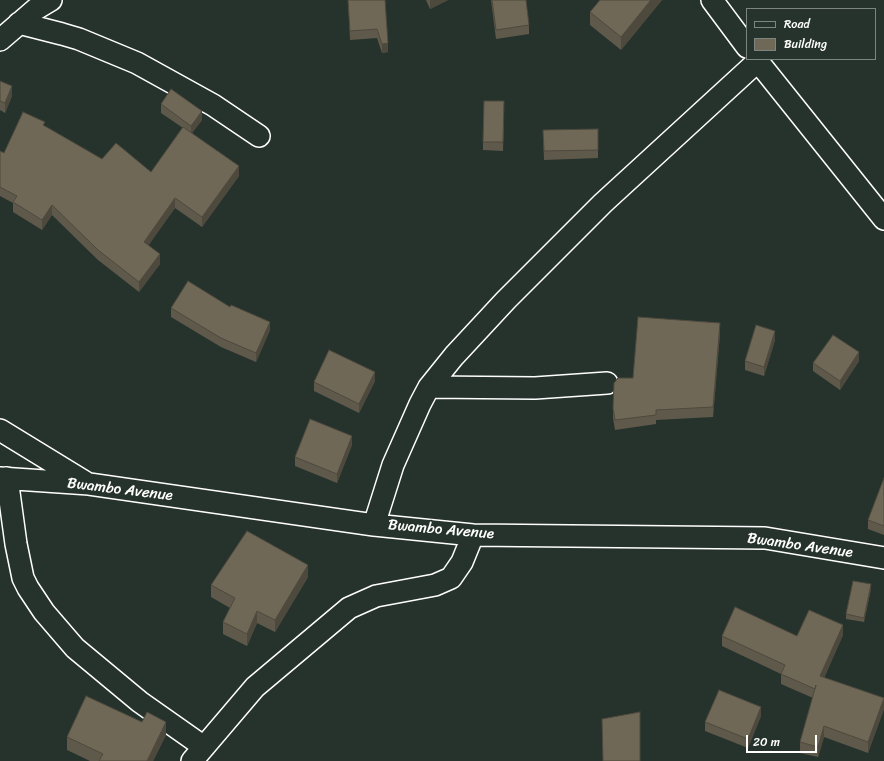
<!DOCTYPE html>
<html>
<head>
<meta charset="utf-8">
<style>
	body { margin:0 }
	#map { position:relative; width:884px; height:761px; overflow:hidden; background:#26332d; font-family:Sriracha,sans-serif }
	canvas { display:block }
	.legend { position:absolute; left:746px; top:8px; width:130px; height:52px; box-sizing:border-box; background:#26332d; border:1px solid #7d8581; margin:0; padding:5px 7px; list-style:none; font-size:12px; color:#fff }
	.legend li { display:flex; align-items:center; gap:8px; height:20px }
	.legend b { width:20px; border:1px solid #7d8581 }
	.scale { position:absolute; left:746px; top:735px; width:71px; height:18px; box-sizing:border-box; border:2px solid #fff; border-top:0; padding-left:5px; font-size:12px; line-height:14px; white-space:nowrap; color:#fff; -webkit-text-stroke:3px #26332d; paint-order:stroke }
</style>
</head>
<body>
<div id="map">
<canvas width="884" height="761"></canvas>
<ul class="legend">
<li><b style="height:5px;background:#26332d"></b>Road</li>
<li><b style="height:11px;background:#6f6857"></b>Building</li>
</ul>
<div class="scale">20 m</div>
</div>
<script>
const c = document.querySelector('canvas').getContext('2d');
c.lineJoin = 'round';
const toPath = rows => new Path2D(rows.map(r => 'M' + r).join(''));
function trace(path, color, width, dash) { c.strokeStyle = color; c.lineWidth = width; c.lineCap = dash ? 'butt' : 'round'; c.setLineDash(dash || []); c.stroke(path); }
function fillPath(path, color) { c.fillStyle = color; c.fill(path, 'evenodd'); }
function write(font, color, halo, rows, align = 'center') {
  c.font = font + ' Sriracha,sans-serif'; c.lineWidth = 3.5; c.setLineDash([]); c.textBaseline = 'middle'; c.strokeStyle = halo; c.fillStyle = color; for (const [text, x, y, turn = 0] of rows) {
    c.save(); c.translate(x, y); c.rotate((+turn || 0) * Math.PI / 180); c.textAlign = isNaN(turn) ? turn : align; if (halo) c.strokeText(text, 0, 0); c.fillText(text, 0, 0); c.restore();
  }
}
const minor = toPath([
	[712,0,747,47],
	[19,23,62,34,79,39,137,63,213,105,259,136],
	[0,40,36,9,51,0],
	[756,59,884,219],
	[429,387,535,388,607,383],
	[0,430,85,482],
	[0,478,89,484,374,525,473,535,765,538,884,558],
	[7,478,16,544,23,578,28,588,44,612,75,648,140,702,204,747],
	[374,525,393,465,420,404,429,387,454,356,506,300,603,203,758,61],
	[192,761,255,687,349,608,376,596,435,585,451,578,462,562,473,535]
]);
const wall = toPath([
	[348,0,385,0,388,52,382,53,377,38,350,40],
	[426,0,448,0,430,9],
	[491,0,526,0,529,25,529,34,496,39],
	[662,0,621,50,590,25,590,12],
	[0,81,12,96,5,113,0,110],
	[161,104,202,120,192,133,239,176,202,227,175,208,148,245,160,264,139,292,98,260,52,215,42,230,13,212,13,203,0,196,0,151,4,153,45,126,102,159,151,172,183,128,161,113],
	[504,110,503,151,483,150,483,142],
	[543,130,598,150,598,158,544,160],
	[230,307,270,330,256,362,221,347,171,317,171,308],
	[720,333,713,417,656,420,656,424,615,430,613,418,613,408,633,378],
	[775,340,764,376,745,370,745,361],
	[859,361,840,390,813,371,813,363],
	[375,381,359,413,314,391,314,382],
	[352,445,337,483,295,466,295,457],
	[884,478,884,535,868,529,868,520],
	[308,577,275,632,257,623,247,646,223,634,223,622,230,608,211,597,211,585],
	[871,589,864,622,846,619,846,614],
	[843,635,824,678,884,698,884,709,868,753,824,737,818,757,800,753,800,742,813,698,781,684,781,674,722,646,722,636],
	[761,716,748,748,705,731,705,722],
	[166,735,153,761,90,761,67,750,67,737]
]);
const shadedWall = toPath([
	[430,0,448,0,430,9],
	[651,0,662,0,621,50,621,37],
	[388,43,388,52,382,53,382,44],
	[12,86,12,96,5,113,5,103],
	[202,111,202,120,191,134,191,126],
	[239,166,239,176,202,227,202,217],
	[175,198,175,208,144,252,144,242],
	[52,205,52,215,42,230,42,220],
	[160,254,160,264,139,292,139,282],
	[270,322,270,330,256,362,256,353],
	[720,323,720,333,713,417,713,407],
	[775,331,775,340,764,376,764,367],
	[859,352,859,361,840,390,840,381],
	[375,372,375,381,359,413,359,404],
	[352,436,352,445,337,483,337,474],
	[308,565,308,577,275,632,275,620],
	[871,584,871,589,864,622,864,618],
	[257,611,257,623,247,646,247,634],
	[843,625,843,635,820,687,820,676],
	[884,699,884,709,868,753,868,742],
	[761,707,761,716,748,748,748,739],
	[166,722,166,735,153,761,147,761],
	[824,726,824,737,818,757,818,747]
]);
const building = toPath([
	[348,0,385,0,388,43,382,44,377,29,350,31,348,0],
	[492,0,526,0,529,25,496,30,492,0],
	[600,0,651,0,621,37,590,12,600,0],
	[0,81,12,86,5,103,0,101,0,81],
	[171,89,202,111,191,126,161,104,171,89],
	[484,101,504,101,503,142,483,142,484,101],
	[23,112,45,122,43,125,102,159,116,143,151,172,183,127,239,166,202,217,175,198,144,242,160,254,139,282,98,250,52,205,42,220,13,202,17,196,0,187,0,151,4,153,23,112],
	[598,129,598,150,544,151,543,130,598,129],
	[188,281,230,307,231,305,270,322,256,353,221,338,171,308,188,281],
	[638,317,720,323,713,407,656,410,656,415,615,420,613,408,614,383,618,378,633,378,638,317],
	[756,325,775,331,764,367,745,361,756,325],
	[833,335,859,352,840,381,813,363,833,335],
	[329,350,375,372,359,404,314,382,329,350],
	[310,419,352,436,337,474,295,457,310,419],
	[884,478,884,526,868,520,884,478],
	[247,531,308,565,275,620,257,611,247,634,223,622,235,598,211,585,247,531],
	[853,581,871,584,864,618,846,614,853,581],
	[735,607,797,636,809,610,843,625,820,676,884,698,868,742,824,726,818,747,800,742,816,685,815,689,781,674,785,665,722,636,735,607],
	[719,690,761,707,748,739,705,722,719,690],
	[86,696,142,722,147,712,166,722,147,761,99,761,103,754,67,737,86,696],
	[640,712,640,761,603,761,602,719,640,712]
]);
const streetNames = [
	["Bwambo Avenue",120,490,7],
	["Bwambo Avenue",441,530,5],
	["Bwambo Avenue",800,546,8]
];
trace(minor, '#fff', 24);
trace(minor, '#26332d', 21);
fillPath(wall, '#5f594b');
fillPath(shadedWall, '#4e493d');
fillPath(building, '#6f6857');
trace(building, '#4e493d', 1);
write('15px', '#fff', '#26332d', streetNames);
</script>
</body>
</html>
